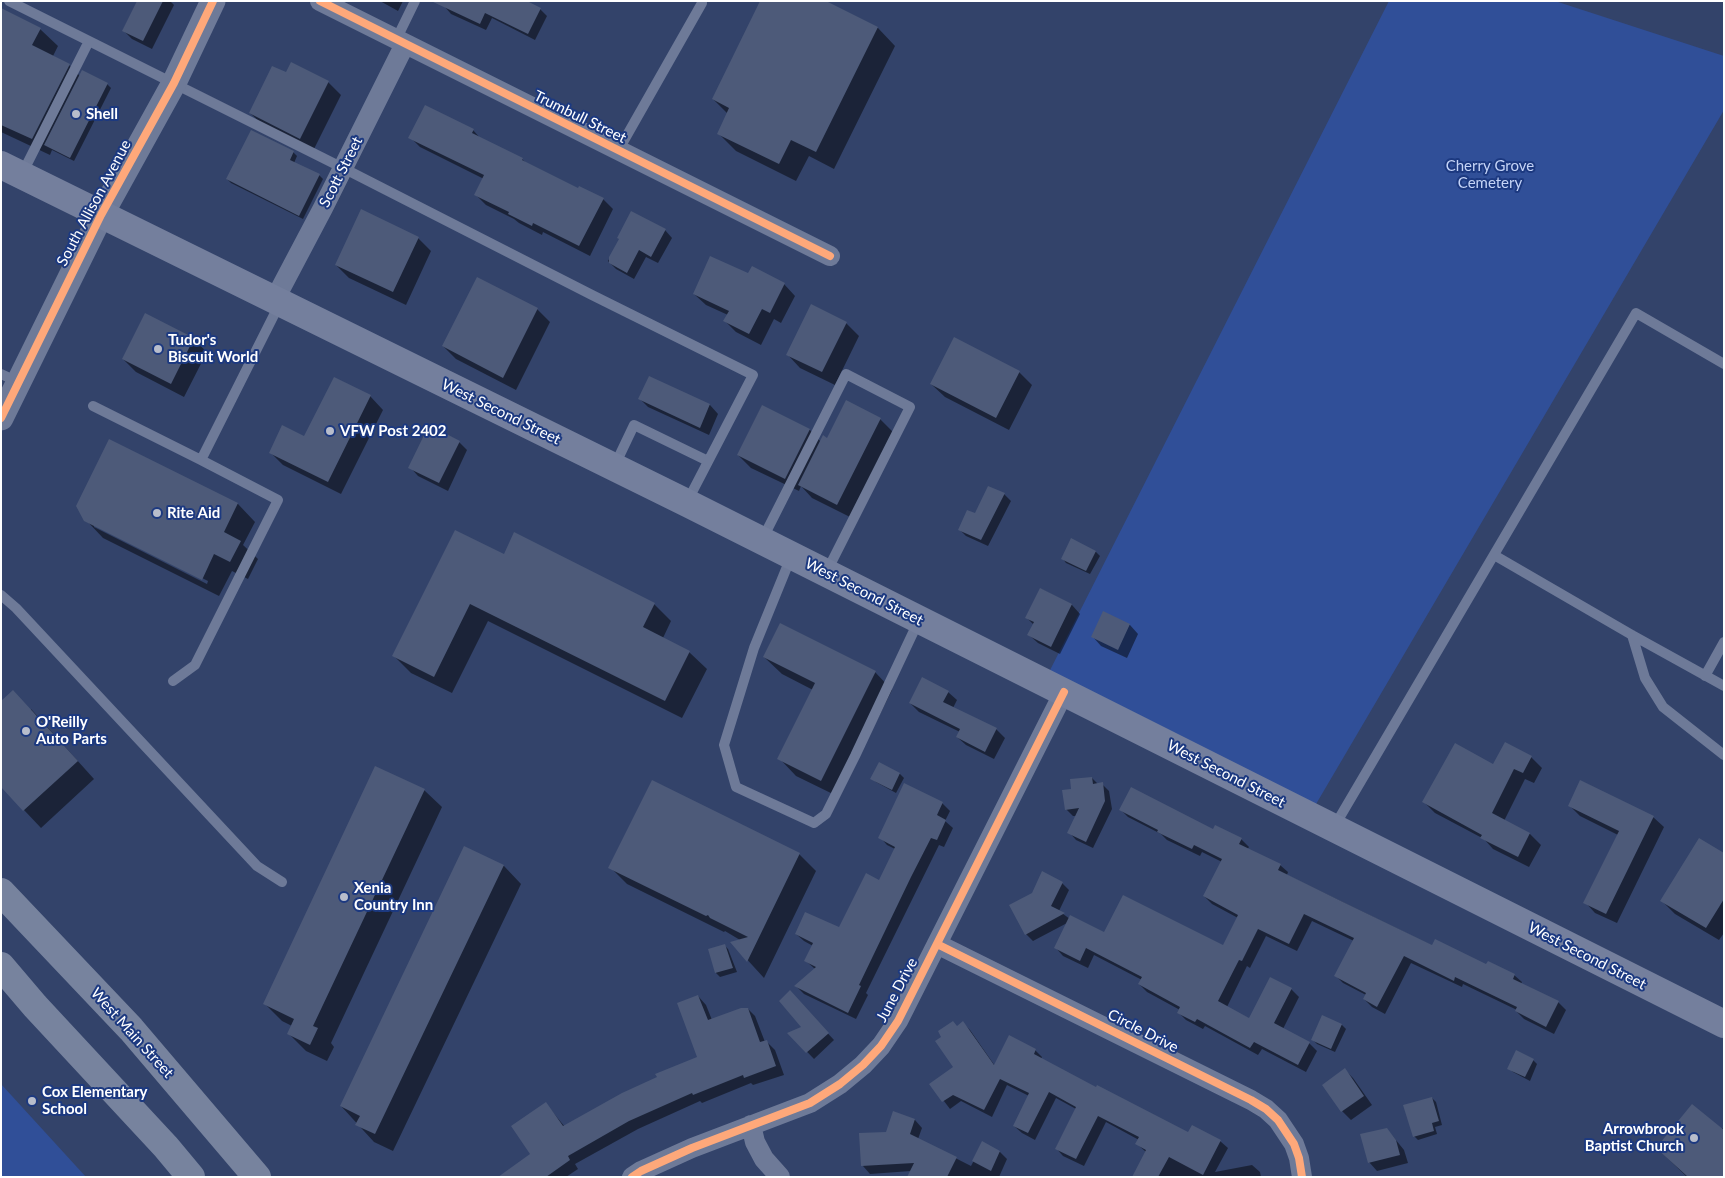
<!DOCTYPE html>
<html>
<head>
<meta charset="utf-8">
<style>
	body { margin:0 }
	#map { position:relative; width:1725px; height:1178px; overflow:hidden; background:#33436a; font-family:Lato,sans-serif }
	canvas { display:block }
	.frame { position:absolute; inset:0; border:2px solid #fff; pointer-events:none }
</style>
</head>
<body>
<div id="map">
<canvas width="1725" height="1178"></canvas>
<div class="frame"></div>
</div>
<script>
const c = document.querySelector('canvas').getContext('2d');
c.lineJoin = 'round';
function fillPath(path, color) { c.fillStyle = color; c.fill(path, 'evenodd'); }
const toPath = rows => new Path2D(rows.map(r => 'M' + r).join(''));
function trace(path, color, width, dash) { c.strokeStyle = color; c.lineWidth = width; c.lineCap = dash ? 'butt' : 'round'; c.setLineDash(dash || []); c.stroke(path); }
function write(font, color, halo, rows, align = 'center') {
  c.font = font + ' Lato,sans-serif'; c.lineWidth = 4; c.setLineDash([]); c.textBaseline = 'middle'; c.strokeStyle = halo; c.fillStyle = color; for (const [text, x, y, turn = 0] of rows) {
    c.save(); c.translate(x, y); c.rotate((+turn || 0) * Math.PI / 180); c.textAlign = isNaN(turn) ? turn : align; if (halo) c.strokeText(text, 0, 0); c.fillText(text, 0, 0); c.restore();
  }
}
const green = toPath([
	[1389,1,1555,1,1724,56,1724,110,1309,816,1044,682],
	[1,1084,86,1177,1,1177]
]);
const shadow = toPath([
	[138,1,170,1,174,5,152,49,132,39,123,30],
	[380,1,403,1,398,11],
	[823,1,878,28,895,46,834,169,809,156,796,181,736,151,719,134,728,114,713,99],
	[445,7,540,9,547,16,535,40,492,18,486,30,451,14],
	[1,9,40,29,58,46,53,56,69,65,80,76,107,84,111,88,74,161,52,150,50,155,1,132],
	[287,74,328,82,341,95,313,151,264,126,250,113],
	[473,130,481,139,522,159,526,163,579,190,603,199,613,209,590,256,543,232,542,235,519,223,514,219,486,205,476,195,484,179,420,147,410,137],
	[293,152,297,156,294,163,319,175,323,179,303,219,231,183,227,179],
	[665,230,672,238,658,263,646,257,634,279,616,269,608,261,620,240],
	[418,238,431,251,406,305,349,278,336,265],
	[748,275,784,284,795,296,781,323,774,319,761,345,736,332,725,321,728,315,706,305,694,294],
	[537,309,550,322,516,390,456,359,443,346],
	[846,323,859,336,835,385,800,368,787,354],
	[193,339,207,352,184,397,136,372,123,359],
	[1019,372,1032,385,1009,430,945,397,931,384],
	[649,377,710,405,718,414,709,435,648,407,640,399],
	[370,396,383,410,341,494,283,465,270,452,305,438],
	[762,406,810,430,821,442,880,419,893,432,850,517,812,498,801,486,799,491,751,468,738,455],
	[110,441,238,504,255,522,243,545,258,559,248,579,232,571,219,596,103,538,86,520],
	[94,524,208,581,207,584,94,527],
	[459,442,467,450,448,491,418,476,410,467],
	[1004,494,1011,501,988,546,966,536,959,529,976,515],
	[1072,540,1096,552,1100,556,1090,574,1066,563,1063,559],
	[504,556,654,604,671,621,663,638,689,652,707,669,682,718,488,621,452,693,411,673,394,656],
	[1041,589,1072,605,1080,614,1060,654,1038,643,1029,635,1034,625,1027,618],
	[1104,613,1130,625,1138,634,1127,658,1101,646,1093,637],
	[764,657,875,672,892,690,839,797,796,776,779,758,813,690,782,674],
	[948,692,957,700,953,708,996,729,1005,738,994,759,966,745,957,737,960,732,919,712,910,703],
	[31,709,94,779,41,828,24,810],
	[1531,757,1542,768,1534,783,1525,779,1504,821,1530,834,1541,845,1529,867,1493,849,1484,839,1435,813,1424,802,1494,765],
	[879,764,900,774,904,778,896,793,876,782,872,778],
	[1092,778,1098,784,1102,784,1109,791,1112,809,1093,848,1076,840,1069,832,1076,816,1073,816,1066,809,1073,790],
	[424,790,442,807,331,1043,334,1047,327,1061,306,1051,289,1034,292,1026,282,1021,265,1004],
	[942,803,950,811,945,821,953,828,944,847,939,845,866,993,868,995,856,1019,804,994,796,986,815,969,806,961,813,946,804,941,796,934,840,929,880,881,895,849,887,845,880,837],
	[1569,805,1653,817,1664,827,1617,923,1595,913,1585,902,1618,835,1580,816],
	[1121,810,1213,831,1241,839,1249,847,1247,850,1280,865,1288,872,1287,875,1433,946,1514,975,1522,982,1521,984,1558,1002,1566,1010,1554,1034,1524,1019,1516,1011,1517,1010,1463,984,1462,987,1411,963,1385,1014,1372,1007,1364,999,1366,995,1343,983,1335,975,1354,941,1312,921,1297,951,1266,936,1250,968,1247,966,1227,1007,1250,1019,1291,989,1299,997,1283,1029,1309,1043,1317,1051,1306,1072,1262,1049,1258,1055,1205,1026,1203,1029,1186,1020,1179,1013,1180,1010,1147,992,1139,984,1142,980,1094,955,1088,968,1063,956,1056,948,1069,922,1033,941,1026,934,1062,883,1069,890,1059,911,1070,919,1104,934,1223,947,1238,918,1212,904,1204,896,1222,862,1202,852,1200,856,1167,840,1161,834,1128,817],
	[465,848,504,866,521,884,393,1151,374,1142,341,1106],
	[799,854,816,871,764,978,732,943,740,940,725,931,724,932,627,884,610,867],
	[1724,854,1724,933,1719,940,1675,914,1662,901],
	[724,945,728,949,737,972,720,977,716,973],
	[698,996,706,1005,712,1020,747,1008,755,1016,765,1042,766,1041,775,1050,784,1075,753,1085,751,1083,702,1103,700,1101,638,1129,575,1164,578,1169,566,1177,502,1177,532,1154,546,1104,565,1127,699,1058],
	[796,999,834,1040,814,1059,789,1033,803,1028],
	[1323,1017,1342,1025,1346,1029,1335,1052,1317,1044,1313,1040],
	[963,1023,970,1030,995,1066,1035,1050,1042,1057,1041,1059,1097,1089,1189,1134,1220,1141,1228,1148,1215,1172,1252,1165,1260,1172,1261,1177,1133,1177,1146,1152,1137,1144,1139,1140,1106,1122,1084,1166,1063,1156,1056,1148,1076,1109,1056,1098,1035,1140,1022,1133,1014,1126,1029,1096,1007,1085,992,1117,961,1101,950,1109,931,1084,955,1068,958,1027],
	[1517,1052,1533,1060,1537,1064,1530,1081,1513,1072,1509,1068],
	[1345,1070,1353,1078,1372,1105,1351,1120,1342,1111,1323,1085],
	[1432,1098,1436,1102,1442,1125,1435,1127,1437,1134,1418,1140,1414,1136],
	[894,1112,915,1120,922,1128,918,1139,971,1166,983,1143,1000,1152,1007,1159,999,1177,908,1177,911,1171,870,1174,863,1166,887,1133],
	[1724,1128,1724,1177,1687,1177,1657,1148],
	[1387,1129,1404,1150,1408,1163,1377,1171,1369,1162]
]);
const building = toPath([
	[137,1,163,1,143,41,122,31],
	[431,1,527,1,541,8,528,34,485,13,480,24],
	[760,1,826,1,878,27,816,152,791,140,779,164,717,134,729,108,712,99],
	[1,8,41,28,32,45,70,64,32,139,1,125],
	[291,62,329,81,300,139,249,113,272,66,286,72],
	[82,70,108,83,70,158,44,145],
	[425,105,474,129,472,133,523,158,522,160,578,188,579,186,604,198,579,246,533,223,532,226,508,214,509,212,474,195,484,175,408,138],
	[251,130,294,151,290,160,320,174,299,216,226,179],
	[361,209,419,237,393,292,335,265],
	[631,211,666,229,651,257,639,250,627,273,609,263,609,257,619,239,617,238],
	[710,256,748,273,752,266,785,283,770,313,762,309,749,334,723,321,729,311,693,294],
	[477,277,538,308,503,378,442,346],
	[811,304,847,322,822,372,786,355],
	[145,313,194,338,171,384,122,359],
	[954,337,1020,371,996,418,930,384],
	[649,376,710,404,700,428,638,399],
	[334,377,371,395,328,482,269,453,282,425,304,436],
	[846,400,881,418,837,505,798,485,823,435,827,438],
	[762,405,810,429,785,479,737,455],
	[429,425,460,441,439,483,408,468],
	[109,439,238,503,224,532,241,541,230,562,214,554,202,580,84,521,76,506],
	[988,486,1005,493,981,540,958,530,967,510,975,513],
	[455,530,504,554,514,532,655,603,643,627,690,651,665,701,470,604,434,677,392,656],
	[1071,538,1096,551,1086,571,1061,559],
	[1040,588,1072,604,1051,647,1027,635,1034,622,1025,618],
	[1103,611,1130,624,1118,650,1091,637],
	[780,623,876,671,821,781,777,759,815,683,763,657],
	[922,677,949,691,943,702,997,728,985,752,956,737,960,729,909,703],
	[13,690,78,761,23,811,1,787,1,701],
	[1505,742,1532,756,1523,773,1514,769,1492,813,1530,833,1518,857,1480,838,1482,835,1422,802,1455,743,1493,764],
	[879,762,900,773,892,790,870,779],
	[375,766,425,789,313,1026,318,1028,310,1045,287,1034,294,1019,263,1004],
	[1092,777,1093,784,1103,782,1105,801,1086,842,1067,833,1079,808,1065,810,1062,790,1071,789,1070,779],
	[652,780,800,853,747,962,730,942,748,937,710,918,708,915,706,916,608,868],
	[1580,780,1654,816,1606,914,1583,903,1619,831,1568,806],
	[904,783,943,802,937,815,946,820,937,840,931,838,911,877,859,985,861,986,848,1013,794,986,816,967,804,961,813,943,795,934,805,912,839,927,866,873,879,880,895,847,878,838],
	[1131,787,1213,829,1215,825,1242,838,1239,844,1281,864,1278,870,1343,902,1432,945,1435,939,1486,964,1488,961,1515,974,1513,979,1559,1001,1546,1027,1515,1011,1517,1007,1455,977,1454,981,1404,956,1377,1007,1363,999,1366,993,1334,976,1354,938,1304,914,1289,944,1258,929,1242,961,1239,960,1218,1001,1249,1018,1270,977,1292,988,1274,1023,1310,1042,1298,1065,1254,1042,1250,1048,1197,1019,1195,1022,1177,1013,1180,1007,1138,984,1142,977,1086,948,1080,961,1054,948,1070,915,1104,932,1123,895,1223,945,1238,915,1203,896,1222,859,1194,845,1192,849,1157,832,1158,830,1119,810],
	[1699,838,1724,853,1724,899,1706,928,1660,901],
	[464,846,504,865,375,1134,355,1125,360,1116,340,1106],
	[1042,871,1063,882,1051,906,1065,913,1025,935,1009,905,1032,893],
	[725,944,733,968,715,973,708,949],
	[790,990,829,1033,806,1053,787,1033,801,1027,779,1001],
	[698,995,708,1020,741,1008,748,1008,760,1042,767,1040,776,1066,744,1078,743,1075,693,1095,692,1093,629,1121,568,1156,570,1160,546,1177,498,1177,530,1154,511,1126,546,1102,563,1126,622,1093,657,1077,655,1074,697,1057,677,1003],
	[1322,1015,1342,1024,1331,1049,1311,1040],
	[953,1021,957,1026,963,1021,994,1065,1009,1035,1036,1049,1034,1054,1096,1087,1097,1085,1188,1132,1192,1125,1221,1140,1203,1175,1169,1157,1158,1177,1132,1177,1146,1150,1135,1144,1139,1137,1098,1116,1076,1159,1055,1149,1076,1107,1049,1092,1028,1133,1013,1126,1029,1093,1000,1079,984,1110,953,1095,942,1102,929,1084,953,1067,935,1041,941,1037,938,1031],
	[1516,1050,1534,1059,1525,1077,1507,1069],
	[1345,1068,1364,1096,1341,1112,1322,1085],
	[1432,1097,1439,1121,1432,1123,1434,1131,1413,1137,1403,1105],
	[1692,1104,1724,1130,1724,1177,1688,1177,1656,1148],
	[893,1111,915,1119,910,1134,957,1157,947,1177,907,1177,914,1163,861,1166,859,1133,886,1132],
	[1387,1128,1396,1140,1400,1155,1368,1163,1360,1134],
	[982,1141,1000,1151,991,1171,972,1161]
]);
const service = toPath([
	[9,1,343,168,592,295,753,375,687,502],
	[396,40,415,1],
	[618,151,702,3],
	[22,174,89,41],
	[1,374,18,382],
	[93,406,201,460,280,303],
	[614,467,634,425,708,461],
	[762,540,846,374,910,407,826,573],
	[1494,555,1632,635,1724,686],
	[791,557,754,648,724,745,736,787,814,823,826,814,855,756,919,620],
	[1,595,16,608,257,866,282,882],
	[1632,635,1645,678,1663,707,1724,755],
	[1705,676,1724,642],
	[173,681,195,665,278,500,201,460],
	[1334,827,1636,313,1724,364]
]);
const minor = toPath([
	[320,1,830,256],
	[275,299,323,208,405,44],
	[937,944,1251,1100,1266,1109,1278,1120,1294,1144,1299,1158,1302,1177],
	[751,1125,755,1142,764,1159,780,1177],
	[632,1177,641,1171,692,1148,810,1103,840,1084,863,1065,881,1046,898,1021,1064,692]
]);
const tertiary = toPath([
	[1,418,101,215,174,83,213,1]
]);
const secondary = toPath([
	[1,165,687,503,1724,1024]
]);
const primary = toPath([
	[1,892,131,1029,257,1177],
	[1,966,35,1006,166,1147,191,1177]
]);
const cycleway = toPath([
	[320,1,830,256],
	[1,418,101,215,174,83,213,1],
	[937,944,1251,1100,1266,1109,1278,1120,1294,1144,1299,1158,1302,1177],
	[632,1177,641,1171,692,1148,810,1103,840,1084,863,1065,881,1046,898,1021,1064,692]
]);
const markers = [
	[76,114,5,"#b8bdcb"],
	[158,349,5,"#b8bdcb"],
	[330,431,5,"#b8bdcb"],
	[157,513,5,"#b8bdcb"],
	[26,731,5,"#b8bdcb"],
	[344,897,5,"#b8bdcb"],
	[32,1101,5,"#b8bdcb"],
	[1694,1138,5,"#b8bdcb"]
];
const poiNames = [
	["Shell",86,114],
	["Tudor's",168,340],
	["Biscuit World",168,357],
	["VFW Post 2402",340,431],
	["Rite Aid",167,513],
	["O'Reilly",36,722],
	["Auto Parts",36,739],
	["Xenia",354,888],
	["Country Inn",354,905],
	["Cox Elementary",42,1092],
	["School",42,1109],
	["Arrowbrook",1684,1129,"right"],
	["Baptist Church",1684,1146,"right"]
];
const streetNames = [
	["Trumbull Street",580,117,26],
	["Scott Street",341,172,-63],
	["South Allison Avenue",94,203,-62],
	["West Second Street",501,412,26],
	["West Second Street",864,592,27],
	["West Second Street",1226,774,27],
	["West Second Street",1587,956,27],
	["June Drive",897,990,-62],
	["Circle Drive",1143,1031,27],
	["West Main Street",132,1033,48]
];
const parkNames = [
	["Cherry Grove",1490,166],
	["Cemetery",1490,183]
];
fillPath(green, '#304f98');
fillPath(shadow, '#0007');
fillPath(building, '#4d5a79');
trace(service, '#6e7a98', 10);
trace(minor, '#6e7a98', 20);
trace(tertiary, '#6e7a98', 25);
trace(secondary, '#747f9d', 28);
trace(primary, '#77839e', 28);
trace(cycleway, '#fea87a', 8);
for (const [x, y, r, color] of markers) { const dot = new Path2D(); dot.arc(x, y, r, 0, 2 * Math.PI); c.fillStyle = color; c.fill(dot); trace(dot, '#1c3980', 2); }
write('bold 15px', '#fff', '#1c3980', poiNames, 'left');
write('15px', '#fff', '#1c3980', streetNames);
write('15px', '#c5d4f7', '#1c3980', parkNames);
</script>
</body>
</html>
